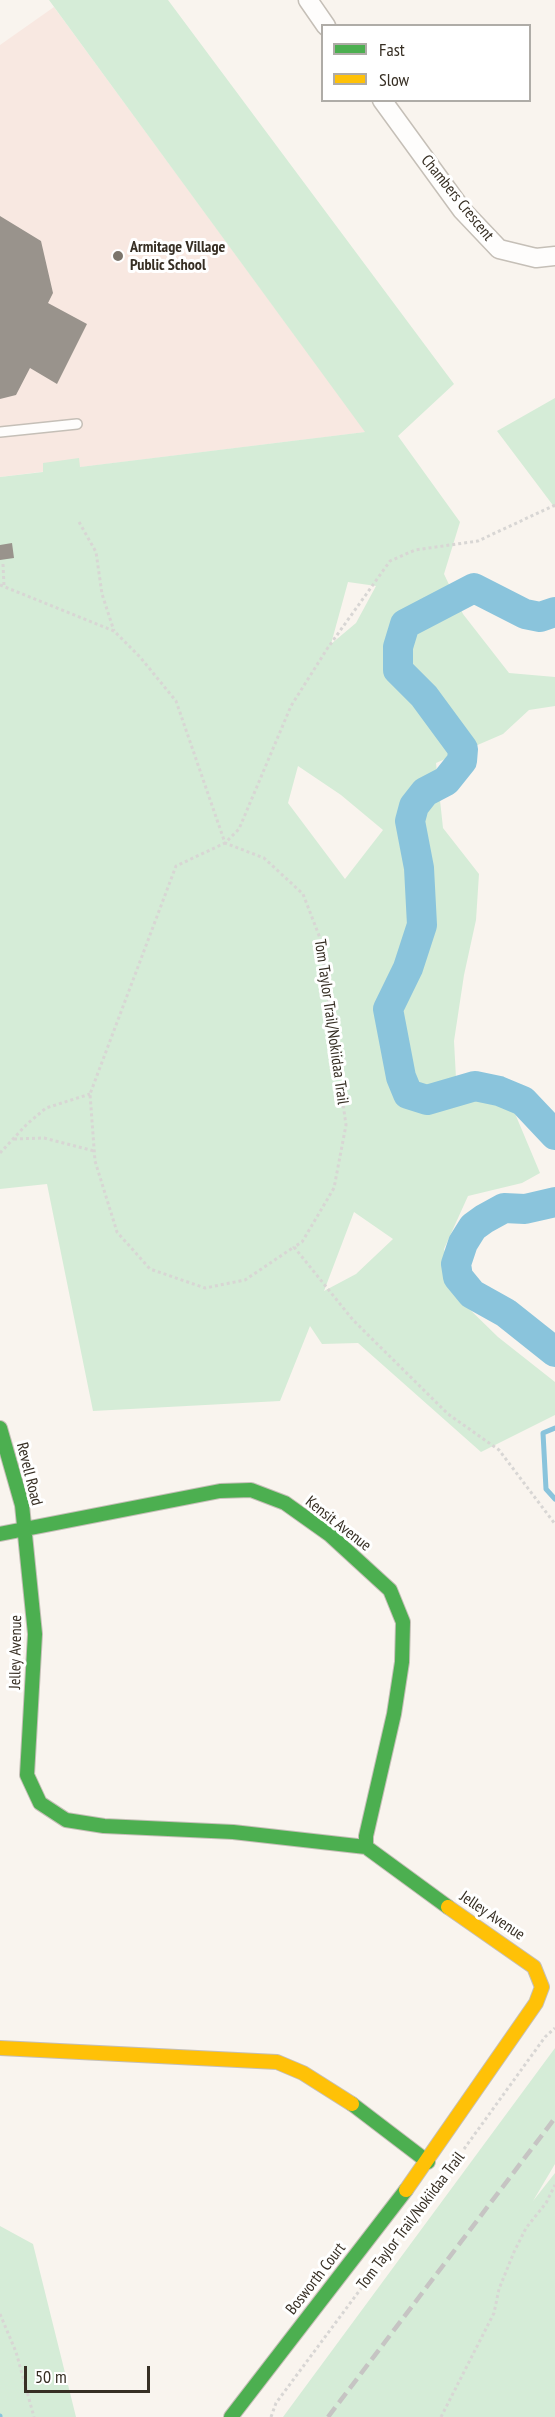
<!DOCTYPE html>
<html>
<head>
<meta charset="utf-8">
<style>
	body { margin:0 }
	#map { position:relative; width:555px; height:2417px; overflow:hidden; background:#f9f4ee; font-family:"PT Sans Narrow",sans-serif }
	canvas { display:block }
	.legend { position:absolute; left:321px; top:24px; width:210px; height:78px; box-sizing:border-box; background:#fff; border:2px solid #afaca7; margin:0; padding:8px 10px; list-style:none; font-size:18px; color:#372f24 }
	.legend li { display:flex; align-items:center; gap:12px; height:30px }
	.legend b { width:30px; border:2px solid #afaca7 }
	.scale { position:absolute; left:24px; top:2366px; width:126px; height:27px; box-sizing:border-box; border:3px solid #372f24; border-top:0; padding-left:8px; font-size:18px; line-height:21px; white-space:nowrap; color:#372f24; -webkit-text-stroke:4px #fff; paint-order:stroke }
</style>
</head>
<body>
<div id="map">
<canvas width="555" height="2417"></canvas>
<ul class="legend">
<li><b style="height:8px;background:#4caf50"></b>Fast</li>
<li><b style="height:8px;background:#ffc107"></b>Slow</li>
</ul>
<div class="scale">50 m</div>
</div>
<script>
const c = document.querySelector('canvas').getContext('2d');
c.lineJoin = 'round';
function fillPath(path, color) { c.fillStyle = color; c.fill(path, 'evenodd'); }
const toPath = rows => new Path2D(rows.map(r => 'M' + r).join(''));
function trace(path, color, width, dash) { c.strokeStyle = color; c.lineWidth = width; c.lineCap = dash ? 'butt' : 'round'; c.setLineDash(dash || []); c.stroke(path); }
function write(font, color, halo, rows, align = 'center') {
  c.font = font + ' "PT Sans Narrow",sans-serif'; c.lineWidth = 6; c.setLineDash([]); c.textBaseline = 'middle'; c.strokeStyle = halo; c.fillStyle = color; for (const [text, x, y, turn = 0] of rows) {
    c.save(); c.translate(x, y); c.rotate((+turn || 0) * Math.PI / 180); c.textAlign = isNaN(turn) ? turn : align; if (halo) c.strokeText(text, 0, 0); c.fillText(text, 0, 0); c.restore();
  }
}
const education = toPath([
	[54,7,366,432,0,477,0,45]
]);
const green = toPath([
	[49,0,168,0,454,384,398,436,460,522,444,574,463,614,509,673,555,677,555,706,529,710,503,734,436,763,443,828,479,874,476,920,464,975,454,1041,457,1097,511,1104,540,1173,522,1183,468,1196,444,1249,457,1297,498,1337,555,1382,555,1415,481,1452,358,1343,322,1344,310,1326,280,1401,93,1411,47,1184,0,1189,0,477,43,472,43,463,79,458,80,467,365,432],
	[348,582,376,586,356,623,331,644],
	[298,766,341,795,383,830,345,879,288,803],
	[354,1212,393,1239,356,1274,324,1291],
	[555,398,555,508,497,431],
	[555,2048,555,2164,533,2201,555,2173,555,2417,283,2417],
	[0,2226,33,2244,76,2417,0,2417]
]);
const stream = toPath([
	[555,1428,543,1433,546,1489,555,1499],
	[0,2416,0,2417]
]);
const river = toPath([
	[555,612,540,617,525,614,474,588,405,624,398,647,398,670,424,696,463,749,462,761,446,781,425,792,414,806,410,821,419,868,422,925,408,968,388,1009,401,1077,408,1094,427,1100,475,1086,499,1091,523,1101,555,1135],
	[555,1202,525,1209,504,1208,484,1219,473,1227,463,1243,456,1264,458,1277,472,1294,506,1313,555,1352]
]);
const building = toPath([
	[0,216,41,241,53,293,48,303,87,324,57,384,30,368,16,395,0,399],
	[12,543,14,558,0,560,0,545]
]);
const path = toPath([
	[555,505,478,541,415,550,390,561,327,649,291,706,239,829,225,843,264,858,303,894,320,938,346,1125,334,1188,302,1242,294,1247,353,1320,448,1414,499,1450,555,1524],
	[79,522,96,552,102,594,114,631],
	[3,564,4,586],
	[0,585,114,631,140,657,176,701,225,843,176,866,90,1094,95,1161,117,1232,150,1269,205,1288,245,1280,294,1247],
	[14,1139,44,1138,94,1151],
	[0,1153,27,1124,46,1108,90,1094],
	[464,2149,545,2037,555,2028],
	[0,2314,16,2352,34,2417],
	[271,2417,276,2403,400,2236],
	[441,2417,494,2313,499,2289,514,2252,526,2228,546,2203,555,2185]
]);
const lane = toPath([
	[0,432,77,424]
]);
const street = toPath([
	[308,0,326,26],
	[382,100,462,210,499,249,536,258,555,256]
]);
const fast = toPath([
	[0,1428,22,1505,35,1634,27,1775,40,1803,66,1820,104,1826,233,1832,366,1847,448,1907],
	[0,1534,220,1491,251,1490,285,1503,330,1535,390,1590,403,1622,402,1662,394,1714,366,1836,366,1847],
	[352,2104,428,2162],
	[231,2417,406,2190]
]);
const slow = toPath([
	[0,2048,277,2062,303,2073,352,2104],
	[406,2190,536,2003,542,1987,534,1967,448,1907]
]);
const rail = toPath([
	[328,2417,555,2118]
]);
const markers = [
	[118,256,6,"#7b746b"]
];
const streetNames = [
	["Chambers Crescent",457,198,51],
	["Tom Taylor Trail/Nokiidaa Trail",331,1022,82],
	["Revell Road",29,1474,76],
	["Kensit Avenue",338,1524,38],
	["Jelley Avenue",16,1652,-89],
	["Jelley Avenue",492,1916,34],
	["Tom Taylor Trail/Nokiidaa Trail",411,2221,-53],
	["Bosworth Court",316,2279,-52]
];
const poiNames = [
	["Armitage Village",130,247],
	["Public School",130,265]
];
fillPath(education, '#f8e8e1');
fillPath(green, '#d5ecd7');
trace(stream, '#8ac4dc', 5);
trace(river, '#8ac4dc', 30);
fillPath(building, '#99938c');
trace(lane, '#c5bfb7', 12);
trace(street, '#c5bfb7', 21);
trace(fast, '#c5bfb7', 16);
trace(slow, '#c5bfb7', 16);
trace(path, '#d8d6d4', 3, [3, 3]);
trace(lane, '#fefdfc', 9);
trace(street, '#fefdfc', 18);
trace(fast, '#4caf50', 14);
trace(slow, '#ffc107', 14);
trace(rail, '#c6c4c3', 4.5, [12, 6]);
for (const [x, y, r, color] of markers) { const dot = new Path2D(); dot.arc(x, y, r, 0, 2 * Math.PI); c.fillStyle = color; c.fill(dot); trace(dot, '#fff', 2); }
write('16px', '#372f24', '#fff', streetNames);
write('bold 16px', '#372f24', '#fff', poiNames, 'left');
</script>
</body>
</html>
